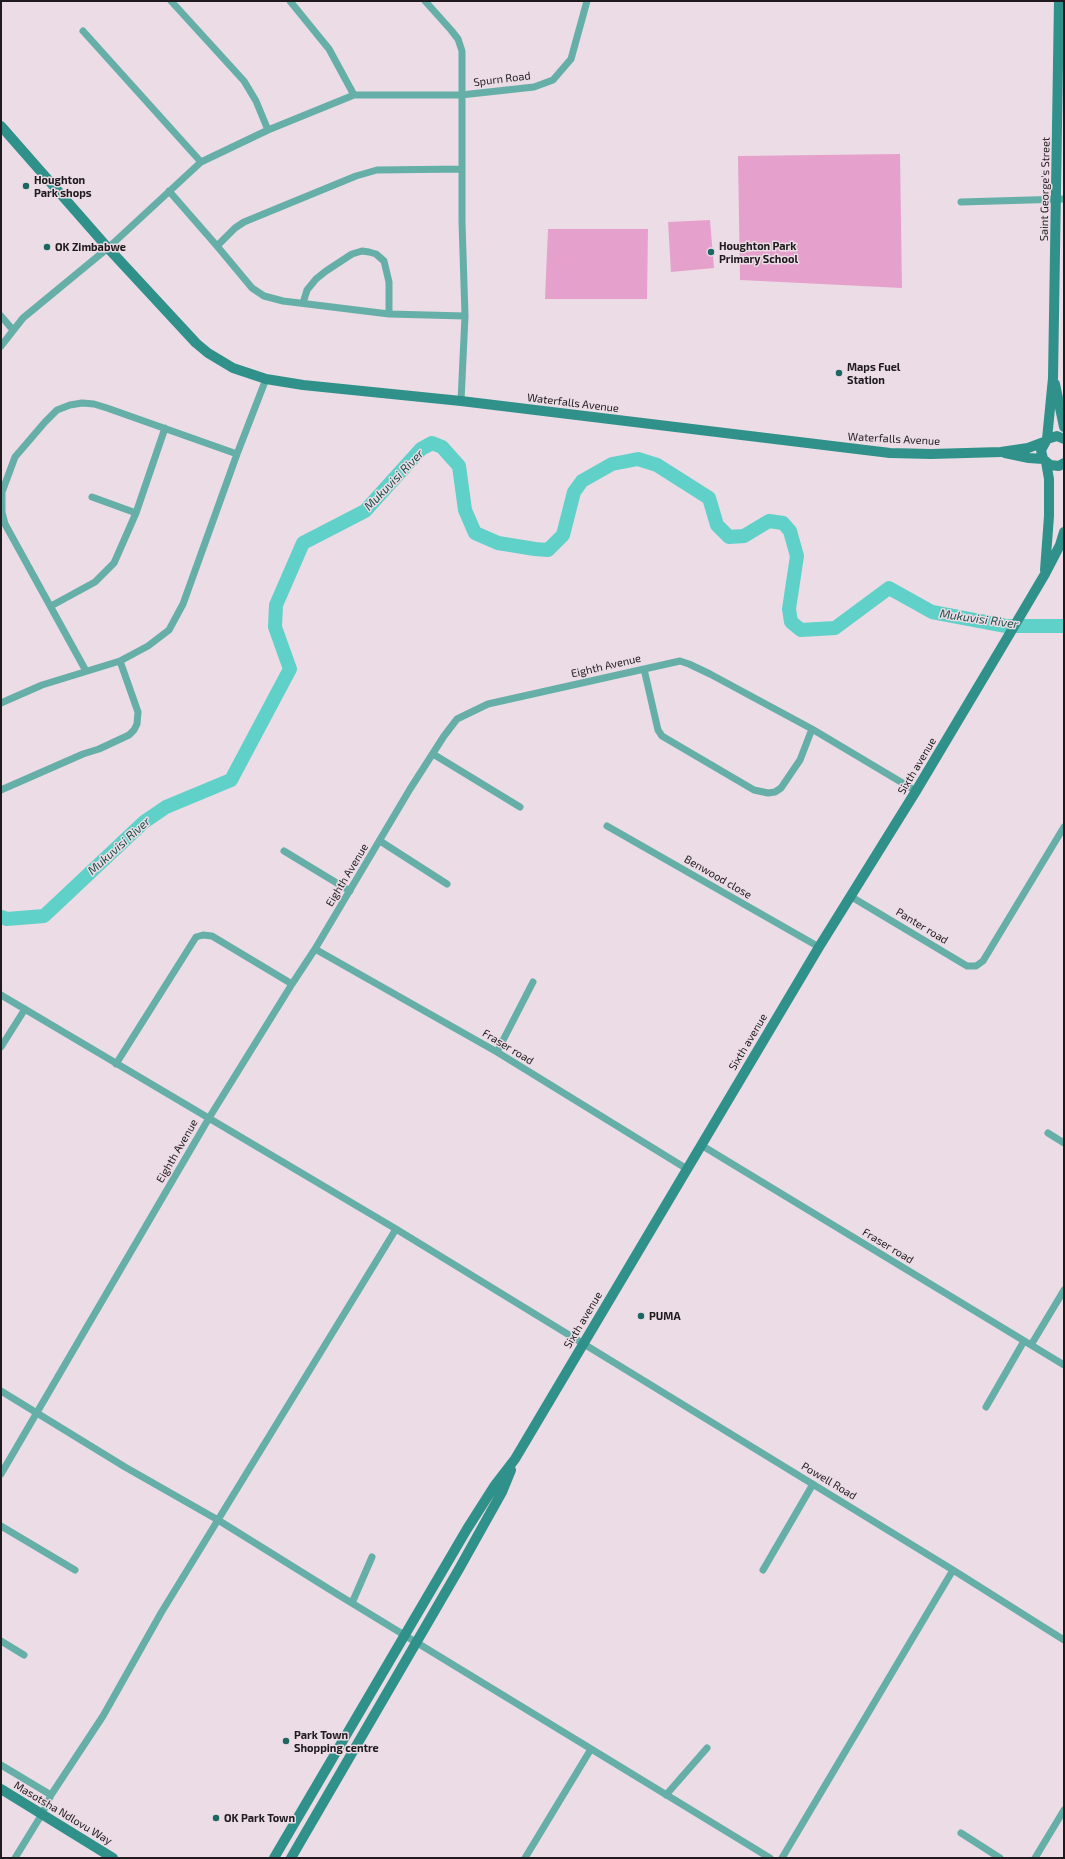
<!DOCTYPE html>
<html>
<head>
<meta charset="utf-8">
<style>
	body { margin:0 }
	#map { position:relative; width:1065px; height:1859px; overflow:hidden; background:#ebdce5; font-family:"Exo 2",sans-serif }
	canvas { display:block }
	.frame { position:absolute; inset:0; border:2px solid #1f1a1d; pointer-events:none }
</style>
</head>
<body>
<div id="map">
<canvas width="1065" height="1859"></canvas>
<div class="frame"></div>
</div>
<script>
const c = document.querySelector('canvas').getContext('2d');
c.lineJoin = 'round';
function fillPath(path, color) { c.fillStyle = color; c.fill(path, 'evenodd'); }
const toPath = rows => new Path2D(rows.map(r => 'M' + r).join(''));
function trace(path, color, width, dash) { c.strokeStyle = color; c.lineWidth = width; c.lineCap = dash ? 'butt' : 'round'; c.setLineDash(dash || []); c.stroke(path); }
function write(font, color, halo, rows, align = 'center') {
  c.font = font + ' "Exo 2",sans-serif'; c.lineWidth = 3; c.setLineDash([]); c.textBaseline = 'middle'; c.strokeStyle = halo; c.fillStyle = color; for (const [text, x, y, turn = 0] of rows) {
    c.save(); c.translate(x, y); c.rotate((+turn || 0) * Math.PI / 180); c.textAlign = isNaN(turn) ? turn : align; if (halo) c.strokeText(text, 0, 0); c.fillText(text, 0, 0); c.restore();
  }
}
const green = toPath([
	[900,154,902,288,740,280,738,156],
	[710,220,714,268,671,272,668,222],
	[548,229,648,229,647,299,545,299]
]);
const river = toPath([
	[1,917,7,919,44,916,144,822,166,807,231,780,290,669,275,627,276,605,303,543,365,511,421,449,432,443,442,447,459,466,465,510,475,533,498,543,535,549,548,550,563,535,574,492,582,481,612,464,638,459,657,465,709,498,717,525,729,537,744,536,769,521,783,523,790,531,797,556,789,609,791,622,801,630,835,628,889,588,932,612,1006,626,1064,626]
]);
const street = toPath([
	[171,1,244,81,256,101,268,130],
	[290,1,329,49,354,95],
	[425,1,451,30,458,39,462,51,462,222,465,316,461,401],
	[83,31,201,162],
	[169,191,217,246,252,288,264,296,283,301,389,314,465,316],
	[961,202,1064,199],
	[217,246,235,228,244,222,356,176,377,170,462,169],
	[303,303,307,290,316,279,326,271,352,254,362,251,369,252,376,254,384,261,389,282,389,314],
	[1,316,13,330],
	[1,346,23,318,108,248,201,162,268,130,354,95,461,95,534,87,553,80,571,59,587,1],
	[92,497,136,513],
	[51,606,95,582,114,563,136,513,165,428],
	[644,669,658,730,662,736,754,790,768,793,775,792,781,788,800,760,812,729],
	[86,671,5,524,2,512,2,492,15,457,45,422,57,410,70,405,82,403,94,404,107,408,237,454],
	[1,703,42,685,120,661,148,646,169,630,183,604,237,454,266,379],
	[433,754,520,807],
	[1,790,83,754,99,749,129,735,134,730,137,724,138,712,120,661],
	[607,826,819,947],
	[380,841,447,884],
	[284,851,350,891],
	[850,896,967,966,976,966,983,961,1064,827],
	[315,949,497,1052,687,1169],
	[1,995,396,1229,953,1570,1064,1640],
	[1,1047,25,1009],
	[497,1052,533,982],
	[116,1064,196,937,203,935,212,936,292,984],
	[1048,1133,1064,1143],
	[701,1145,1064,1365],
	[1031,1345,1064,1290],
	[1,1391,125,1467,218,1520,337,1594,770,1858],
	[986,1407,1024,1341],
	[1,1474,209,1118,292,984,315,949,410,789,444,736,457,719,488,704,680,661,689,664,710,674,812,729,916,791],
	[1,1526,75,1570],
	[763,1570,813,1484],
	[352,1603,372,1557],
	[1,1641,24,1655],
	[1,1765,51,1795],
	[666,1795,707,1748],
	[961,1833,1000,1858],
	[15,1858,42,1814,51,1795,103,1716,161,1613,396,1229],
	[525,1858,591,1749],
	[782,1858,953,1570],
	[1035,1858,1064,1810]
]);
const secondary = toPath([
	[1,126,108,248,196,343,208,353,233,368,266,379,303,385,461,401,890,453,931,454,1001,452,1028,448,1044,442],
	[1055,384,1064,427],
	[1047,439,1053,378,1059,1],
	[1064,439,1057,436,1047,439,1041,450,1043,459,1050,465,1059,466,1064,463],
	[1005,453,1029,458,1043,459],
	[1045,570,1049,516,1049,479,1046,462],
	[1,1789,113,1858],
	[274,1858,467,1529,495,1485,515,1459,819,947,916,791,1006,640,1045,574,1060,545,1064,532],
	[291,1858,459,1569,502,1492,511,1470]
]);
const markers = [
	[26,186,4,"#1c6762"],
	[47,247,4,"#1c6762"],
	[711,252,4,"#1c6762"],
	[839,373,4,"#1c6762"],
	[641,1316,4,"#1c6762"],
	[286,1741,4,"#1c6762"],
	[216,1818,4,"#1c6762"]
];
const streetNames = [
	["Spurn Road",502,79,-7],
	["Saint George's Street",1045,189,-89],
	["Waterfalls Avenue",573,403,7],
	["Waterfalls Avenue",894,439,3],
	["Eighth Avenue",606,666,-13],
	["Sixth avenue",917,766,-59],
	["Eighth Avenue",347,875,-59],
	["Benwood close",718,877,30],
	["Panter road",922,926,31],
	["Sixth avenue",748,1042,-59],
	["Fraser road",508,1047,31],
	["Eighth Avenue",177,1151,-60],
	["Fraser road",888,1246,31],
	["Sixth avenue",583,1320,-59],
	["Powell Road",829,1481,31],
	["Masotsha Ndlovu Way",63,1813,31]
];
const poiNames = [
	["Houghton",34,180],
	["Park shops",34,193],
	["Houghton Park",719,246],
	["Primary School",719,259],
	["OK Zimbabwe",55,247],
	["Maps Fuel",847,367],
	["Station",847,380],
	["PUMA",649,1316],
	["Park Town",294,1735],
	["Shopping centre",294,1748],
	["OK Park Town",224,1818]
];
const waterNames = [
	["Mukuvisi River",394,480,-46],
	["Mukuvisi River",979,619,8],
	["Mukuvisi River",119,846,-42]
];
fillPath(green, '#e5a1cc');
trace(river, '#5fd1c8', 14);
trace(street, '#66afa8', 7);
trace(secondary, '#2f918a', 10);
for (const [x, y, r, color] of markers) { const dot = new Path2D(); dot.arc(x, y, r, 0, 2 * Math.PI); c.fillStyle = color; c.fill(dot); trace(dot, '#ebdce5', 1.5); }
write('11px', '#1f1a1d', '#ebdce5', streetNames);
write('bold 11px', '#1f1a1d', '#ebdce5', poiNames, 'left');
write('italic 12px', '#1c4e4a', '#ebdce5', waterNames);
</script>
</body>
</html>
